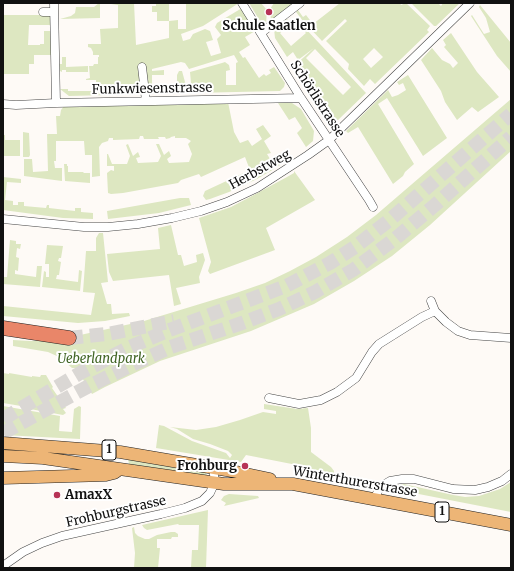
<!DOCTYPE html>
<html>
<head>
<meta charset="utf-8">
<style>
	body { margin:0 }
	#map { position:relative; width:514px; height:571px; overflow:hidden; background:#fefaf6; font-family:Merriweather,serif }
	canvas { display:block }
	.frame { position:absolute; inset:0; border:4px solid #111; pointer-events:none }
</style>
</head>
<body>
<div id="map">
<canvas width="514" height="571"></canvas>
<div class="frame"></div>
</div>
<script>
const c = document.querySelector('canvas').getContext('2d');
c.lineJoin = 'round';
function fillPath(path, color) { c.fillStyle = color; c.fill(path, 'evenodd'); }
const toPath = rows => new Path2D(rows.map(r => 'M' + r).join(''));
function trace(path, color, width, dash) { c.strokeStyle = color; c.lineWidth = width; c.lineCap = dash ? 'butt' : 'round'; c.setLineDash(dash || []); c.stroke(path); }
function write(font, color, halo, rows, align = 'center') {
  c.font = font + ' Merriweather,serif'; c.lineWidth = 4; c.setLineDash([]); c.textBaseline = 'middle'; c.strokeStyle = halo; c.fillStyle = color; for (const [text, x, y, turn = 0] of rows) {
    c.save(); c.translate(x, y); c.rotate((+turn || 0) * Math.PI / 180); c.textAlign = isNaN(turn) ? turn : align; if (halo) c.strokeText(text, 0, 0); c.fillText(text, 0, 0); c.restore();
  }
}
const green = toPath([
	[99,3,100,3,100,18,60,19,71,16,75,13,76,7,94,7],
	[104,3,134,3,136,45,169,38,169,21,157,21,157,12,152,12,152,6,156,6,156,3,169,3,169,21,178,20,178,29,186,29,186,3,239,3,203,26,181,34,183,41,190,39,193,34,205,29,210,31,213,40,206,42,211,56,221,53,217,39,221,35,215,27,217,23,242,8,257,30,245,37,250,45,239,52,243,58,245,57,259,78,264,74,266,76,271,73,269,70,274,67,285,83,284,87,280,91,192,93,190,72,222,63,225,62,229,65,230,70,226,71,226,85,236,85,236,63,238,62,234,55,189,69,185,63,181,62,152,69,152,71,164,70,164,75,152,75,152,87,177,86,177,75,179,71,182,71,188,93,69,96,60,89,68,89,68,91,98,91,98,86,96,86,96,80,86,80,86,79,90,78,89,66,93,66,94,64,98,64,98,57,99,57,99,55,93,55,93,52,91,48,88,47,88,44,101,44,100,29,118,28,118,5],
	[249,3,261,3,267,10,266,24,260,21],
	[274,3,295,3,271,22,270,9],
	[340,3,400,3,401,5,406,3,430,26,427,30,429,32,375,84,370,79,364,86,348,69,349,64,326,41,347,21,345,19,322,41,303,21,296,12,298,10,303,17,306,15,313,24],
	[374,48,383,57,371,68,363,59],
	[411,3,438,3,441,6,443,3,460,3,436,26,434,26],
	[480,5,511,43,511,72,497,56,471,16,472,15,484,34,490,32,486,18,479,7],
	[3,15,51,15,51,25,29,25,28,45,40,45,40,44,44,44,44,31,52,31,52,55,34,55,34,64,29,64,29,74,4,74,4,98,3,98],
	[287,19,291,25,280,33,291,46,306,33,302,29,304,27,366,93,338,120,326,119,293,67,314,48,298,60,293,52,287,57,275,38,274,29],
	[315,49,351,87,343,95,306,58],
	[451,33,477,72,499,97,478,112,472,107,457,120,445,102,441,91,421,60,432,48,442,60,450,64,453,68,458,63,444,47,446,45,443,40],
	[62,57,66,57,66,67,88,66,88,72,66,72,66,70,62,70,62,72,60,71,59,64,62,64],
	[408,75,447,138,423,156,387,98,378,104,414,164,405,172,403,176,393,184,358,127,348,133,346,131,388,90,392,97,398,95,406,90,403,83,399,85,397,82],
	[511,99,511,151,430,225,392,256,354,281,314,304,251,331,160,361,105,387,92,394,76,368,72,368,59,357,48,352,13,346,13,340,30,341,62,339,144,321,236,293,265,283,290,271,316,257,347,237,376,215],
	[228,102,234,132,240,143,248,140,252,146,262,139,256,129,263,125,271,136,264,141,271,153,267,154,273,164,280,163,280,165,277,167,276,165,273,167,274,169,257,179,229,192,210,199,206,200,203,196,205,191,250,170,245,157,201,177,199,174,181,180,178,183,123,193,111,194,108,193,107,173,111,170,114,171,114,166,107,166,107,154,108,154,112,164,127,164,130,156,126,145,128,144,133,156,138,152,140,157,136,158,138,163,158,162,161,156,156,144,159,144,164,155,169,151,171,156,167,159,169,163,189,162,192,154,188,144,191,141,186,138,175,138,175,136,171,137,170,138,166,139,165,137,158,137,159,139,144,139,143,136,140,136,139,139,113,140,113,138,109,138,108,141,102,143,99,147,100,176,92,177,92,155,85,155,84,141,56,141,56,161,54,161,55,168,62,168,62,181,24,176,24,159,32,159,33,172,48,171,47,134,57,134,56,116,60,116,61,110,64,106],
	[279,102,292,103,301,109,314,131,313,141,306,147,297,133,302,128,295,117,289,120,278,103],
	[23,132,29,133,30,155,29,157,23,157],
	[3,135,5,135,5,140,20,140,20,156,3,156],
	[64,164,67,164,67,166,68,166,68,172,83,172,84,173,90,173,90,183,65,181],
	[294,171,315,200,266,228,275,250,210,274,208,271,211,262,199,218,231,207,250,197,287,177,294,173],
	[3,177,21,179,21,183,7,182,5,200,13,201,13,205,18,205,18,202,24,202,24,206,46,208,47,205,49,205,49,208,75,211,75,208,81,208,81,212,93,213,93,219,63,218,3,210],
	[180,198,189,198,191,205,159,213,108,219,107,211],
	[171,225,178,255,181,255,184,266,197,262,196,255,203,253,205,260,199,277,200,283,176,288,181,304,174,306,169,275,113,281,109,272,107,254,160,249,158,228],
	[99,233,103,233,108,282,101,283,107,304,111,304,112,314,129,313,130,316,105,321,78,323,3,316,3,306,91,315,95,293,83,292,86,251,96,251,96,238],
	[10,240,16,241,16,244,21,244,20,249,17,248,16,257,19,258,18,271,15,270,15,274,36,277,37,266,42,266,40,287,3,284,3,277,7,277],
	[47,245,63,246,61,258,59,258,58,261,61,262,59,275,57,275,56,279,78,282,79,270,82,271,80,291,42,287,44,271,46,272,46,277,49,277,49,264,45,264],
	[3,373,9,374,9,373,32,377,32,376,40,377,41,375,46,375,53,387,52,388,66,408,63,409,66,413,63,415,30,409,30,404,21,406,3,403],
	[264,404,297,409,308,408,311,428,311,452,331,467,334,471,334,474,308,470,307,467,246,455,241,462,156,448,159,425,164,426,192,441,226,453,230,458,232,455,228,451,210,444,193,439,177,429,170,427,196,430,216,427,240,420,263,412,276,414,276,411,264,409],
	[3,406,60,416,59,431,72,432,74,409,79,406,81,407,80,439,3,435],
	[128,458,204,471,207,475,207,476,129,465],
	[511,482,511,512,393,489,395,486,404,484,453,495,465,497,479,496,500,489],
	[229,494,258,496,259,498,224,506,226,503,221,500,224,496],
	[208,510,206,568,191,568,192,550,198,550,199,525,179,525,178,524,147,530,144,528,142,525],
	[134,527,135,533,138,536,145,539,149,539,157,535,171,532,175,532,178,534,178,537,172,537,171,539,157,539,157,548,160,548,158,568,134,568,135,553,132,528]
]);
const highwayTunnel = toPath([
	[69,338,107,334,174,321],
	[3,419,82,372,130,347,167,331,286,286,330,263,355,247,392,218,511,114],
	[3,433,89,386,136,363,171,347,242,323,279,309,315,292,353,270,396,238,435,205,511,137]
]);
const street = toPath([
	[54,3,56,103],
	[242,3,301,98,369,200,373,207],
	[43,12,54,12],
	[261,33,300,3],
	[142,67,146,101],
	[3,104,16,105,56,103,301,98],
	[3,219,84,227,108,227,138,224,172,218,201,211,227,202,257,188,308,155,329,140,470,3],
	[431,301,435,311,446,322,458,331,470,335,511,338],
	[269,398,299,404,321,400,337,392,356,378,372,352,379,344,422,317,435,311],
	[374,500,379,489,385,484,390,481,402,479,414,479,453,489,475,490,488,487,502,481,511,474],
	[3,566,23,552,42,543,62,536,161,514,185,508,202,501,210,493,215,482,213,467]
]);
const primary = toPath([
	[3,443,120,452,232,471,270,479],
	[3,456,43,458,224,484,293,484,511,525],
	[3,478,106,475,114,473,117,471]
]);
const highway = toPath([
	[3,328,69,338]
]);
const markers = [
	[269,12,4,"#b73357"],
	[245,466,4,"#b73357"],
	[57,495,4,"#b73357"]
];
const shields = [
	[109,450,14],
	[442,512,14]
];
const shieldNames = [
	["1",109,450],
	["1",442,512]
];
const poiNames = [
	["Schule Saatlen",269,26],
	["Frohburg",237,466,"right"],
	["AmaxX",65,495,"left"]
];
const streetNames = [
	["Funkwiesenstrasse",152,89,-1],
	["Schörlistrasse",317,99,57],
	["Herbstweg",260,170,-29],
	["Winterthurerstrasse",355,482,10],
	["Frohburgstrasse",116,512,-13]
];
const parkNames = [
	["Ueberlandpark",101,359]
];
fillPath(green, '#dde7c1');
trace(highwayTunnel, '#dad7d4', 14, [14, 7]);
trace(street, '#444', 9);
trace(primary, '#222', 13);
trace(highway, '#222', 15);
trace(street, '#fff', 8);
trace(primary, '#edb576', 12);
trace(highway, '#e98669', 14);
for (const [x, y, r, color] of markers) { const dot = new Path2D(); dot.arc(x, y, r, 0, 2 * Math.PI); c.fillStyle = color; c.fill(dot); trace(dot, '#fff', 1.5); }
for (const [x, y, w] of shields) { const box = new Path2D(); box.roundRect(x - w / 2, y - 10, w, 20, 3); c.fillStyle = '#fff'; c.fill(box); trace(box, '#111', 1); }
write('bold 12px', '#111', null, shieldNames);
write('bold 13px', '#111', '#fff', poiNames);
write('13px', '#111', '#fff', streetNames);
write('italic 13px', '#416525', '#fff', parkNames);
</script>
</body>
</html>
